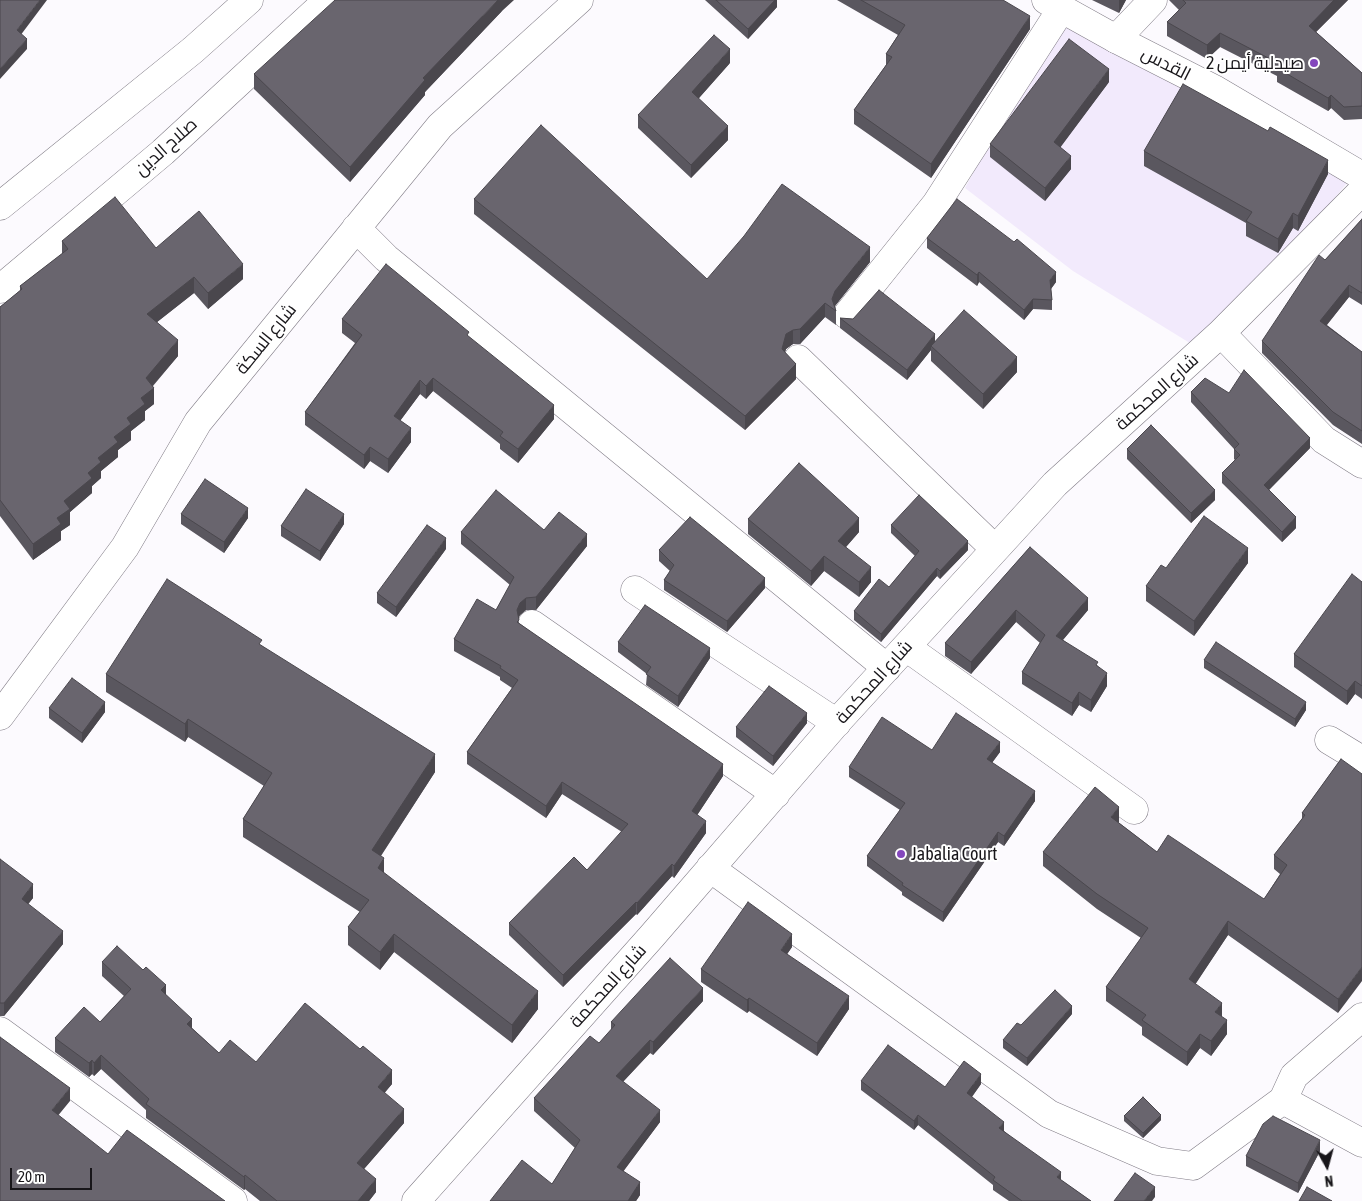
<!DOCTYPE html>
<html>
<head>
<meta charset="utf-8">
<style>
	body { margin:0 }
	#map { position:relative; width:1362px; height:1201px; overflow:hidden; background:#fcfafe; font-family:"Asap Condensed",sans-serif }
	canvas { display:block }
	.north { position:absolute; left:1302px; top:1141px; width:50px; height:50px; -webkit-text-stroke:4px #fff; paint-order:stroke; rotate:173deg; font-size:14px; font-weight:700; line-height:20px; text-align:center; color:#18161a }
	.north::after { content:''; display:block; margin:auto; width:18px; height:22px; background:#18161a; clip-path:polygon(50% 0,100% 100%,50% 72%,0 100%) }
	.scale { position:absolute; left:10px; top:1168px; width:82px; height:22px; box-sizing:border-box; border:2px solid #18161a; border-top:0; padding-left:6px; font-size:15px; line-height:18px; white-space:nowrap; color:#18161a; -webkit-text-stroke:4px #fff; paint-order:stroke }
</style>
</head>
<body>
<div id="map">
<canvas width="1362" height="1201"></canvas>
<div class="north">N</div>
<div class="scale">20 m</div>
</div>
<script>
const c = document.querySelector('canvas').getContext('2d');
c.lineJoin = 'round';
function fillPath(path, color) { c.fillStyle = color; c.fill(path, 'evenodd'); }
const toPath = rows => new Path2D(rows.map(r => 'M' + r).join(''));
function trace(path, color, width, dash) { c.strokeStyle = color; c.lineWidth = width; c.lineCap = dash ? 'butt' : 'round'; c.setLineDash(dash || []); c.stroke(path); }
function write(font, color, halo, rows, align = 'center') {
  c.font = font + ' "Asap Condensed",Cairo,sans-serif'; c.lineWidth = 4; c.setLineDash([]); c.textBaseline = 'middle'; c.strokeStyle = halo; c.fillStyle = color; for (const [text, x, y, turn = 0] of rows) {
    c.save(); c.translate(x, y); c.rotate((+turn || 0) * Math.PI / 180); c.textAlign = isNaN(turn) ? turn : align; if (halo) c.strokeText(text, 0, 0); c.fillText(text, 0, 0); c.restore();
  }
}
const built = toPath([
	[1060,13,1352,177,1206,353,1073,271,965,188]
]);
const minor = toPath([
	[1116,39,1153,0],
	[356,228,386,258,887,668],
	[847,315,936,204,1062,8],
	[1221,333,1324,440,1362,464],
	[798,359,995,549],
	[635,590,837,723],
	[532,624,776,794],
	[906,647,1134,810],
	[0,716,125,547,198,422,440,126,579,0],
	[1329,740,1362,760],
	[710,868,1049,1114,1157,1161,1193,1166,1283,1100],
	[1362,1017,1294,1076,1283,1100,1362,1143],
	[0,1031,233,1201],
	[416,1201,652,936,838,721,1055,484,1221,333,1362,191]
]);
const major = toPath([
	[1046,0,1116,39,1216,90,1362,176]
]);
const highway = toPath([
	[0,206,193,50,249,0],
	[0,289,163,152,328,0]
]);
const wall = toPath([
	[705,0,777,0,777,7,748,39],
	[837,0,1003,0,1030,29,931,178,854,124,854,110,886,65,886,54,898,35],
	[1092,0,1126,0,1119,13],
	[1169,0,1348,0,1316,32,1362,73,1362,119,1344,120,1331,108,1328,111,1277,82,1277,76,1220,47,1207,59,1167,36,1167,22,1179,10],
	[502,11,425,92,425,95,350,182,254,89,254,74],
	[730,63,698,99,728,140,691,178,638,128,638,115],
	[1109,82,1060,147,1071,169,1045,201,990,157,990,144],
	[1144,151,1328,174,1298,231,1293,228,1278,253,1246,236,1246,223,1144,166],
	[474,199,707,279,870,262,835,306,836,311,836,325,825,317,800,344,793,344,786,349,785,352,796,379,745,430,474,214],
	[1362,219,1362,305,1349,297,1327,325,1362,352,1362,444,1333,425,1262,353,1262,341,1325,260],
	[927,238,1056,282,1051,289,1052,300,1052,310,1033,309,1024,320,979,282,977,286,927,248],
	[62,241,156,248,243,279,208,309,194,293,157,322,178,356,153,386,154,404,145,411,145,420,131,431,131,440,118,450,118,457,101,471,101,478,92,486,92,493,70,512,70,525,61,531,61,540,33,560,0,516,0,307,20,291,20,286,62,254],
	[840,318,853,319,935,341,1017,372,983,409,931,361,931,350,907,380,840,328],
	[342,319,469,337,554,419,518,463,500,449,500,444,433,391,426,399,420,394,400,421,411,442,388,473,370,461,364,469,305,425,305,412,355,343,342,333],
	[1191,392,1310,448,1269,490,1296,528,1282,542,1222,483,1222,473,1235,460,1234,459,1234,449,1191,402],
	[1127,449,1215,500,1191,523,1127,459],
	[181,514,248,518,224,553,181,524],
	[748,519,859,532,846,547,871,582,859,597,824,571,811,586,748,534],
	[344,524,320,561,281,536,281,526],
	[891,525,968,550,940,579,937,576,881,642,854,620,854,611,889,587,915,556,891,533],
	[544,530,587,546,536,610,526,610,520,615,518,618,519,623,723,776,697,815,706,833,674,878,672,876,637,915,636,914,563,987,509,935,509,923,587,870,622,832,562,794,546,818,467,764,467,752,512,688,500,680,500,677,454,651,454,639,496,610,510,585,461,544,461,532],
	[1030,547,1088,610,1063,640,1098,666,1107,686,1091,712,1079,705,1072,716,1022,684,1022,672,1040,643,1016,622,971,674,945,656,945,643],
	[446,549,396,617,377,603,377,593],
	[659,550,765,588,727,632,664,590,664,580,670,571,659,561],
	[1248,563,1194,636,1146,601,1146,586,1166,568],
	[1362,582,1362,699,1355,694,1347,705,1294,667,1294,654],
	[618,642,710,658,678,707,646,685,647,674,618,652],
	[262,646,435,772,381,856,384,873,538,1009,512,1043,394,952,380,970,348,945,348,927,360,912,243,837,243,819,264,786,188,737,185,742,106,692,106,674],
	[1204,660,1306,710,1295,727,1204,668],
	[49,708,105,712,82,743,49,718],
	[807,723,773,766,736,737,736,727],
	[932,750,1000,752,992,763,1035,801,1004,846,998,842,943,922,902,895,902,892,867,866,867,856,900,810,849,777,849,767],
	[1341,759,1338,1013,1228,935,1195,984,1222,1017,1227,1034,1211,1056,1200,1048,1187,1066,1142,1035,1142,1027,1106,1001,1106,987,1141,938,1097,909,1043,866,1043,852,1119,822,1118,822,1157,852,1264,899,1280,874,1274,869,1274,855,1302,819,1302,813],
	[0,859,33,898,28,904,63,944,4,1016,0,1016],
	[792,947,787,954,849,1009,817,1056,749,1011,747,1013,701,982,701,969],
	[102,962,166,995,192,1028,219,1053,256,1062,392,1084,384,1093,404,1123,364,1169,376,1192,369,1201,260,1201,245,1189,244,1190,146,1118,146,1110,101,1069,94,1076,92,1074,89,1077,55,1052,55,1038,100,1022,124,996,102,976],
	[703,1001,653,1055,650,1053,623,1082,660,1122,623,1171,640,1195,636,1201,490,1201,552,1184,575,1148,534,1111,534,1098,599,1043,611,1030,611,1022],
	[1072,1014,1027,1066,1003,1048,1003,1040],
	[861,1081,945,1087,981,1084,972,1097,1004,1131,1061,1180,1091,1201,1009,1201,993,1190,993,1185,918,1125,914,1130,861,1090],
	[1124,1116,1161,1120,1143,1138,1124,1121],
	[1320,1151,1298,1193,1246,1166,1246,1156]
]);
const shadedWall = toPath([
	[40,0,47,0,17,40,17,30],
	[498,0,514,0,502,11,425,92,425,95,350,182,350,167,423,78],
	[775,0,777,0,777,7,748,39,748,29],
	[1119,0,1126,0,1119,13],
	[1334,0,1348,0,1309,39,1309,26],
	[1030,16,1030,29,931,178,931,164],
	[1220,33,1220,47,1207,59,1207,45],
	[27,39,27,49,0,79,0,69],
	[730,49,730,63,692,106,692,92],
	[1109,69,1109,82,1054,156,1054,142],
	[1331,95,1331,108,1328,111,1328,98],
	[728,126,728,140,691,178,691,165],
	[1071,156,1071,169,1045,201,1045,188],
	[1328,160,1328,174,1298,231,1298,216],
	[1293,213,1293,228,1278,253,1278,239],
	[870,247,870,262,835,306,833,309,832,299,835,291],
	[243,264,243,279,208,309,208,293],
	[979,272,979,282,977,286,977,275],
	[1056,272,1056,282,1050,290,1050,280],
	[194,277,194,293,147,330,147,314],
	[1349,285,1349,297,1320,333,1320,321],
	[1033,299,1033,309,1024,320,1024,310],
	[825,303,825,317,800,344,800,329],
	[793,330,793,344,786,349,782,363,782,349,786,334],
	[935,334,935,344,931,346,931,350,907,380,907,370],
	[178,340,178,356,146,393,146,378],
	[1017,357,1017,372,983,409,983,394],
	[796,364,796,379,745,430,745,416],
	[433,378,433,391,426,399,426,386],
	[420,380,420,394,394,429,394,416],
	[154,388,154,404,145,411,145,420,131,431,131,440,118,450,118,457,101,471,101,478,92,486,92,493,70,512,70,525,61,531,61,540,33,560,33,544,57,518,64,501,88,473,98,458,114,437,141,398],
	[554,405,554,419,518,463,518,449],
	[411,428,411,442,388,473,388,459],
	[1310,438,1310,448,1264,495,1264,485],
	[370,447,370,461,364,469,364,455],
	[1215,490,1215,500,1191,523,1191,513],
	[248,508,248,518,224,553,224,542],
	[344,514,344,524,320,561,320,551],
	[1296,517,1296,528,1282,542,1282,532],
	[859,518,859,532,838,556,838,541],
	[587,534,587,546,536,610,536,597],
	[446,538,446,549,396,617,396,607],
	[968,541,968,550,940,579,940,571],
	[1248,548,1248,563,1194,636,1194,621],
	[824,556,824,571,811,586,811,571],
	[871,567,871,582,859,597,859,582],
	[937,568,937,576,881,642,881,634],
	[765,578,765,588,727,632,727,621],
	[526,598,526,610,520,615,517,622,517,610,520,603],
	[1088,598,1088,610,1056,648,1056,636],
	[1016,610,1016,622,971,674,971,662],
	[710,648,710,658,678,707,678,696],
	[1107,673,1107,686,1091,712,1091,700],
	[1355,681,1355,694,1347,705,1347,691],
	[1079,692,1079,705,1072,716,1072,703],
	[105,702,105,712,82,743,82,733],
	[1306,702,1306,710,1295,727,1295,719],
	[807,713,807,723,773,766,773,756],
	[188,719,188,737,185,742,185,724],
	[1000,742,1000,752,987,769,987,759],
	[435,754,435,772,372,869,372,850],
	[723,764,723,776,692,823,692,811],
	[562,782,562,794,546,818,546,806],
	[1035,791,1035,801,1004,846,1004,836],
	[1119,807,1119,822,1111,831,1111,817],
	[706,821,706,833,674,878,674,866],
	[998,832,998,842,943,922,943,912],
	[384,858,384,876,378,868],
	[672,864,672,876,637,915,637,903],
	[33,884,33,898,22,912,22,899],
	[636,902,636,914,563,987,563,975],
	[1228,921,1228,935,1189,994,1189,979],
	[63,931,63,944,4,1016,4,1003],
	[394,934,394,952,380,970,380,952],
	[792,934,792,947,781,963,781,950],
	[1362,967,1362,981,1338,1013,1338,999],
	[166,985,166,999,161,990],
	[703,988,703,1001,653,1055,653,1042],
	[538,991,538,1009,512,1043,512,1025],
	[849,996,849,1009,817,1056,817,1043],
	[749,998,749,1011,747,1013,747,1000],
	[1222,1003,1222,1018,1215,1012],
	[1072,1006,1072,1014,1027,1066,1027,1058],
	[192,1019,192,1033,187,1024],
	[1227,1020,1227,1034,1211,1056,1211,1041],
	[1200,1034,1200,1048,1187,1066,1187,1052],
	[650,1040,650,1053,616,1089,616,1076],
	[101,1055,101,1069,94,1076,94,1063],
	[92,1060,92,1074,89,1077,89,1063],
	[392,1070,392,1084,378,1101,378,1087],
	[981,1074,981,1084,967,1103,967,1093],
	[70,1088,70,1101,52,1123,52,1110],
	[404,1109,404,1123,357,1177,357,1163],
	[660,1110,660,1122,617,1180,617,1167],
	[918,1115,918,1125,914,1130,914,1121],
	[1161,1115,1161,1120,1143,1138,1143,1133],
	[1004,1122,1004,1132,999,1128],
	[1320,1140,1320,1151,1298,1193,1298,1183],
	[1061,1172,1061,1182,1057,1177],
	[245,1175,245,1189,244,1190,244,1177],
	[376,1179,376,1192,369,1201,358,1201],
	[640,1182,640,1195,636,1201,628,1201],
	[1155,1187,1155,1197,1152,1201,1144,1201]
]);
const building = toPath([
	[0,0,40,0,17,30,27,39,0,69,0,0],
	[335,0,498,0,423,78,425,80,350,167,254,74,335,0],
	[716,0,775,0,748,29,716,0],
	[861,0,1003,0,1030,16,931,164,854,110,892,57,886,54,905,25,861,0],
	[1183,0,1334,0,1309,26,1362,73,1362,106,1344,107,1331,95,1328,98,1277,68,1280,64,1220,33,1207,45,1167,22,1186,3,1183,0],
	[714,35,730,49,692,92,728,126,691,165,638,115,714,35],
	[1069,39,1109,69,1054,142,1071,156,1045,188,990,144,1069,39],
	[1183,84,1268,131,1270,127,1328,160,1298,216,1293,213,1278,239,1246,221,1252,212,1144,151,1183,84],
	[541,125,707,279,744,236,782,184,870,247,835,291,832,299,836,311,825,303,800,329,793,330,786,334,782,349,796,364,745,416,474,199,541,125],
	[115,197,156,248,199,211,243,264,208,293,194,277,147,314,178,340,146,378,154,388,141,398,145,404,127,418,131,424,114,437,118,442,98,458,101,462,88,473,92,478,64,501,70,509,57,518,61,524,33,544,0,500,0,307,22,289,20,286,68,249,62,241,115,197],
	[957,199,1014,242,1017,239,1056,272,1050,280,1052,300,1033,299,1024,310,979,272,977,275,927,238,957,199],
	[1362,219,1362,293,1349,285,1320,321,1362,352,1362,431,1333,412,1262,341,1319,255,1325,260,1362,219],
	[386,264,469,332,467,335,554,405,518,449,500,436,503,432,433,378,426,386,420,380,394,416,411,428,388,459,370,447,364,455,305,412,362,335,342,319,386,264],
	[879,290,935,334,907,370,840,318,853,319,879,290],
	[964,310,1017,357,983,394,931,346,964,310],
	[1244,370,1310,438,1264,485,1296,517,1282,532,1222,473,1240,455,1234,449,1239,444,1191,392,1205,378,1229,393,1244,370],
	[1151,425,1215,490,1191,513,1127,449,1151,425],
	[799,463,859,518,838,541,871,567,859,582,824,556,811,571,748,519,799,463],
	[205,479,248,508,224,542,181,514,205,479],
	[306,489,344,514,320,551,281,526,306,489],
	[496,490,544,530,559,512,587,534,536,597,526,598,520,603,517,610,519,620,517,622,723,764,692,811,706,821,674,866,672,864,637,903,636,902,563,975,509,923,574,857,587,870,628,824,562,782,546,806,467,752,518,680,500,668,501,666,454,639,477,599,496,610,514,577,461,532,496,490],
	[919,495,968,541,940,571,937,568,881,634,854,611,879,579,889,587,919,551,891,525,919,495],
	[1204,516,1248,548,1194,621,1146,586,1161,565,1166,568,1204,516],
	[690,517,765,578,727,621,664,580,674,565,659,550,690,517],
	[427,525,446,538,396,607,377,593,427,525],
	[1030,547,1088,598,1056,636,1098,662,1096,665,1107,673,1091,700,1079,692,1072,703,1022,672,1045,635,1016,610,971,662,945,643,1030,547],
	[1352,574,1362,582,1362,686,1355,681,1347,691,1294,654,1352,574],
	[167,579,262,640,259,644,435,754,372,850,384,858,378,868,538,991,512,1025,394,934,380,952,348,927,369,900,243,819,272,773,188,719,185,724,106,674,167,579],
	[645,605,710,648,678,696,646,674,651,667,618,642,645,605],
	[1216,642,1306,702,1295,719,1204,660,1216,642],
	[72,678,105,702,82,733,49,708,72,678],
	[769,686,807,713,773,756,736,727,769,686],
	[956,713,1000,742,987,759,1035,791,1004,836,998,832,943,912,902,885,903,883,867,856,905,803,849,767,882,717,932,750,956,713],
	[1341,759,1362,774,1362,967,1338,999,1228,921,1189,979,1222,1003,1215,1012,1227,1020,1211,1041,1200,1034,1187,1052,1142,1020,1146,1015,1106,987,1148,928,1097,894,1043,852,1095,787,1119,807,1111,817,1157,852,1168,835,1264,899,1287,865,1274,855,1305,815,1302,813,1341,759],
	[0,859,33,884,22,899,63,931,4,1003,0,1003,0,859],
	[748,902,792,934,781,950,849,996,817,1043,749,998,747,1000,701,969,748,902],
	[117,946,143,970,146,967,166,985,161,990,192,1019,187,1024,219,1053,230,1040,256,1062,305,1003,360,1049,363,1046,392,1070,378,1087,404,1109,357,1163,376,1179,358,1201,277,1201,245,1175,244,1177,146,1104,149,1099,101,1055,94,1063,92,1060,89,1063,55,1038,84,1007,100,1022,131,989,102,962,117,946],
	[670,958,703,988,653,1042,650,1040,616,1076,660,1110,617,1167,640,1182,628,1201,490,1201,522,1160,552,1184,580,1140,534,1098,590,1036,599,1043,615,1025,611,1022,670,958],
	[1055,990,1072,1006,1027,1058,1003,1040,1017,1023,1021,1025,1055,990],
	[0,1037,70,1088,52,1110,108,1154,127,1130,225,1201,0,1201,0,1037],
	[888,1045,945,1087,964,1061,981,1074,967,1093,1004,1122,999,1128,1061,1172,1057,1177,1091,1201,1022,1201,993,1180,995,1177,918,1115,914,1121,861,1081,888,1045],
	[1143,1097,1161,1115,1143,1133,1124,1116,1143,1097],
	[1273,1116,1320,1140,1298,1183,1246,1156,1263,1124,1273,1116],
	[1135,1173,1155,1187,1144,1201,1114,1201,1135,1173],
	[1307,1187,1332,1201,1299,1201,1307,1187]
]);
const markers = [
	[1314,63,5,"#8447bd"],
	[901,854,5,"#8447bd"]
];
const poiNames = [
	["صيدلية أيمن 2",1304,63],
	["Jabalia Court",911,854,"left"]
];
const streetNames = [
	["القدس",1166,64,27],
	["صلاح الدين",166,147,-42],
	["شارع السكة",266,339,-51],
	["شارع المحكمة",1157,392,-42],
	["شارع المحكمة",874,682,-48],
	["شارع المحكمة",608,986,-48]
];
fillPath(built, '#f2eafc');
trace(minor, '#807c86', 29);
trace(major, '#807c86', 29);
trace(highway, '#807c86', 29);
trace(minor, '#fff', 28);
trace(major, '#fff', 28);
trace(highway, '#fff', 28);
fillPath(wall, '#5a575f');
fillPath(shadedWall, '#4a474d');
fillPath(building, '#69656e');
trace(building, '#4a474d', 1);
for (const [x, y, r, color] of markers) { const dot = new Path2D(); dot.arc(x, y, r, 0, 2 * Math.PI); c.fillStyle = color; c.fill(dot); trace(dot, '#fff', 2); }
write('18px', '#18161a', '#fff', poiNames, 'right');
write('18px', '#18161a', '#fff', streetNames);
</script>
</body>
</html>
